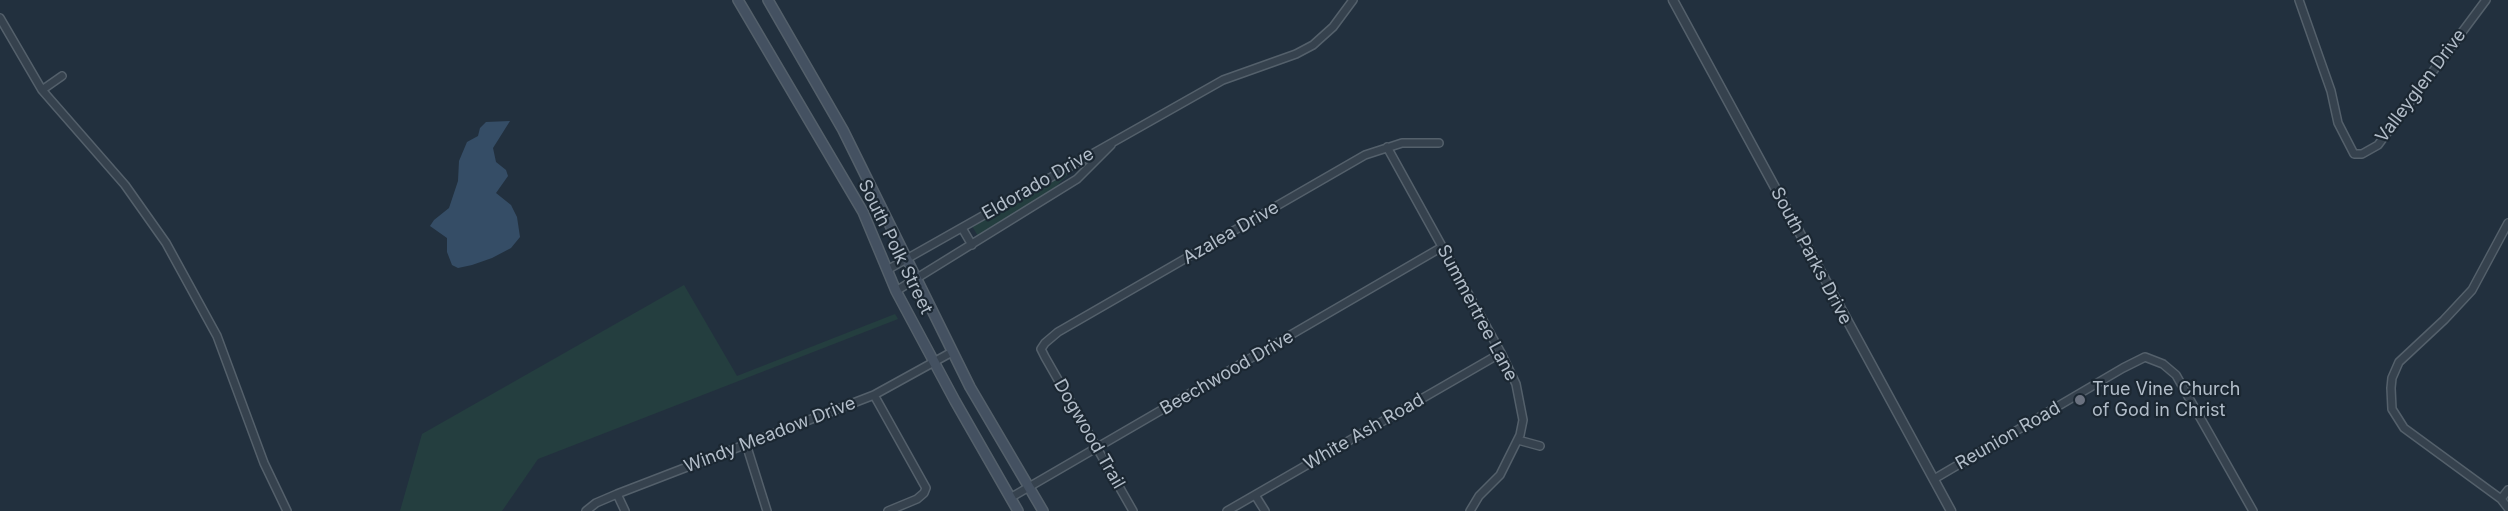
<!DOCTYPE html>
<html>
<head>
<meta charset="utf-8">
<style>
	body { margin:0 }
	canvas { display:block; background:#22303e }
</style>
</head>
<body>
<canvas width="2508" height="511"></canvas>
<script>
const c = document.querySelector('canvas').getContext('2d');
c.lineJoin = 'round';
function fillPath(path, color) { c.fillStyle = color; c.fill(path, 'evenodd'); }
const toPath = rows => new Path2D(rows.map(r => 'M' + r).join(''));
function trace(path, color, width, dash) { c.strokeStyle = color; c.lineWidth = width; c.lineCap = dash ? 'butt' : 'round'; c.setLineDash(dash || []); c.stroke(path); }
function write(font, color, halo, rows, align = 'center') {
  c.font = font + ' Inter,sans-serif'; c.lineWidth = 4.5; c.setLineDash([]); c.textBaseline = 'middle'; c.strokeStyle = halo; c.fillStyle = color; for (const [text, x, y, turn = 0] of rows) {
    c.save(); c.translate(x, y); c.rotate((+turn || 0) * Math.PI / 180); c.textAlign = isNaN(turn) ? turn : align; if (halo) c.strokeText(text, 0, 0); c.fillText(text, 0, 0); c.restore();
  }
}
const green = toPath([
	[1074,169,1050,192,978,236,972,226],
	[684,285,737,376,895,314,898,319,538,459,502,511,400,511,422,434]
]);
const water = toPath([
	[510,121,493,148,496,162,506,170,508,176,496,193,511,205,517,217,520,237,511,248,492,258,472,265,458,268,452,265,447,252,447,238,430,226,434,220,449,208,458,181,459,161,467,142,478,136,480,128,486,122]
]);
const minor = toPath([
	[2299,0,2331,91,2338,123,2354,154,2362,154,2378,145,2486,0],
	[0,18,42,90,125,185,166,243,217,336,264,463,287,511],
	[42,90,62,76],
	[1387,147,1501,353,1516,384,1523,420,1520,435,1500,475,1479,496,1470,511],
	[2508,223,2472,290,2444,320,2399,362,2392,378,2391,388,2392,409,2404,428,2501,499,2508,508],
	[962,228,972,245],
	[887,270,1223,80,1296,54,1313,45,1333,27,1353,0],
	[896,291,1077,179,1111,145],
	[874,395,926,488,924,493,917,499,888,511],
	[1518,440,1540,446],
	[746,444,767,511],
	[1934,479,2123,368,2145,357,2163,364,2176,375,2253,511],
	[617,494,625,511],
	[1255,495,1265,511],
	[1010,498,1442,247],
	[2501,499,2508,490],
	[586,511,596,503,617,494,874,395,952,352],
	[1133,511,1045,357,1041,349,1045,343,1058,332,1365,155,1402,143,1439,143],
	[1227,511,1501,353]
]);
const tertiary = toPath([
	[1673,0,1951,511]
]);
const secondary = toPath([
	[738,0,863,212,896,291,955,401,1018,511],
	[768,0,843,130,970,387,1043,511]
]);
const markers = [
	[2080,400,6,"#6b7280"]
];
const streetNames = [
	["Valleyglen Drive",2421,86,-53],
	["Eldorado Drive",1038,184,-30],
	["Azalea Drive",1231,233,-30],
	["South Polk Street",895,247,64],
	["South Parks Drive",1811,256,62],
	["Summertree Lane",1477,313,62],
	["Beechwood Drive",1227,373,-30],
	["White Ash Road",1364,432,-30],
	["Dogwood Trail",1089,434,60],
	["Windy Meadow Drive",770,435,-21],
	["Reunion Road",2008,436,-30]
];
const poiNames = [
	["True Vine Church",2092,390],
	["of God in Christ",2092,411]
];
fillPath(green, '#243e3f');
fillPath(water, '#354d66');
trace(minor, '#54606b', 10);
trace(tertiary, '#54606b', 11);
trace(secondary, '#54606b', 12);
trace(minor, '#36424e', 7);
trace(tertiary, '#36424e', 8);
trace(secondary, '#445161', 9);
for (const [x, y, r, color] of markers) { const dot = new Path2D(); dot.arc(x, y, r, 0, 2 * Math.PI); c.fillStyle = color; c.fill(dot); trace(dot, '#1b2732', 2); }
write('18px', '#b2bdc9', '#1b2732', streetNames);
write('18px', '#b2bdc9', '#1b2732', poiNames, 'left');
</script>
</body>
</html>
